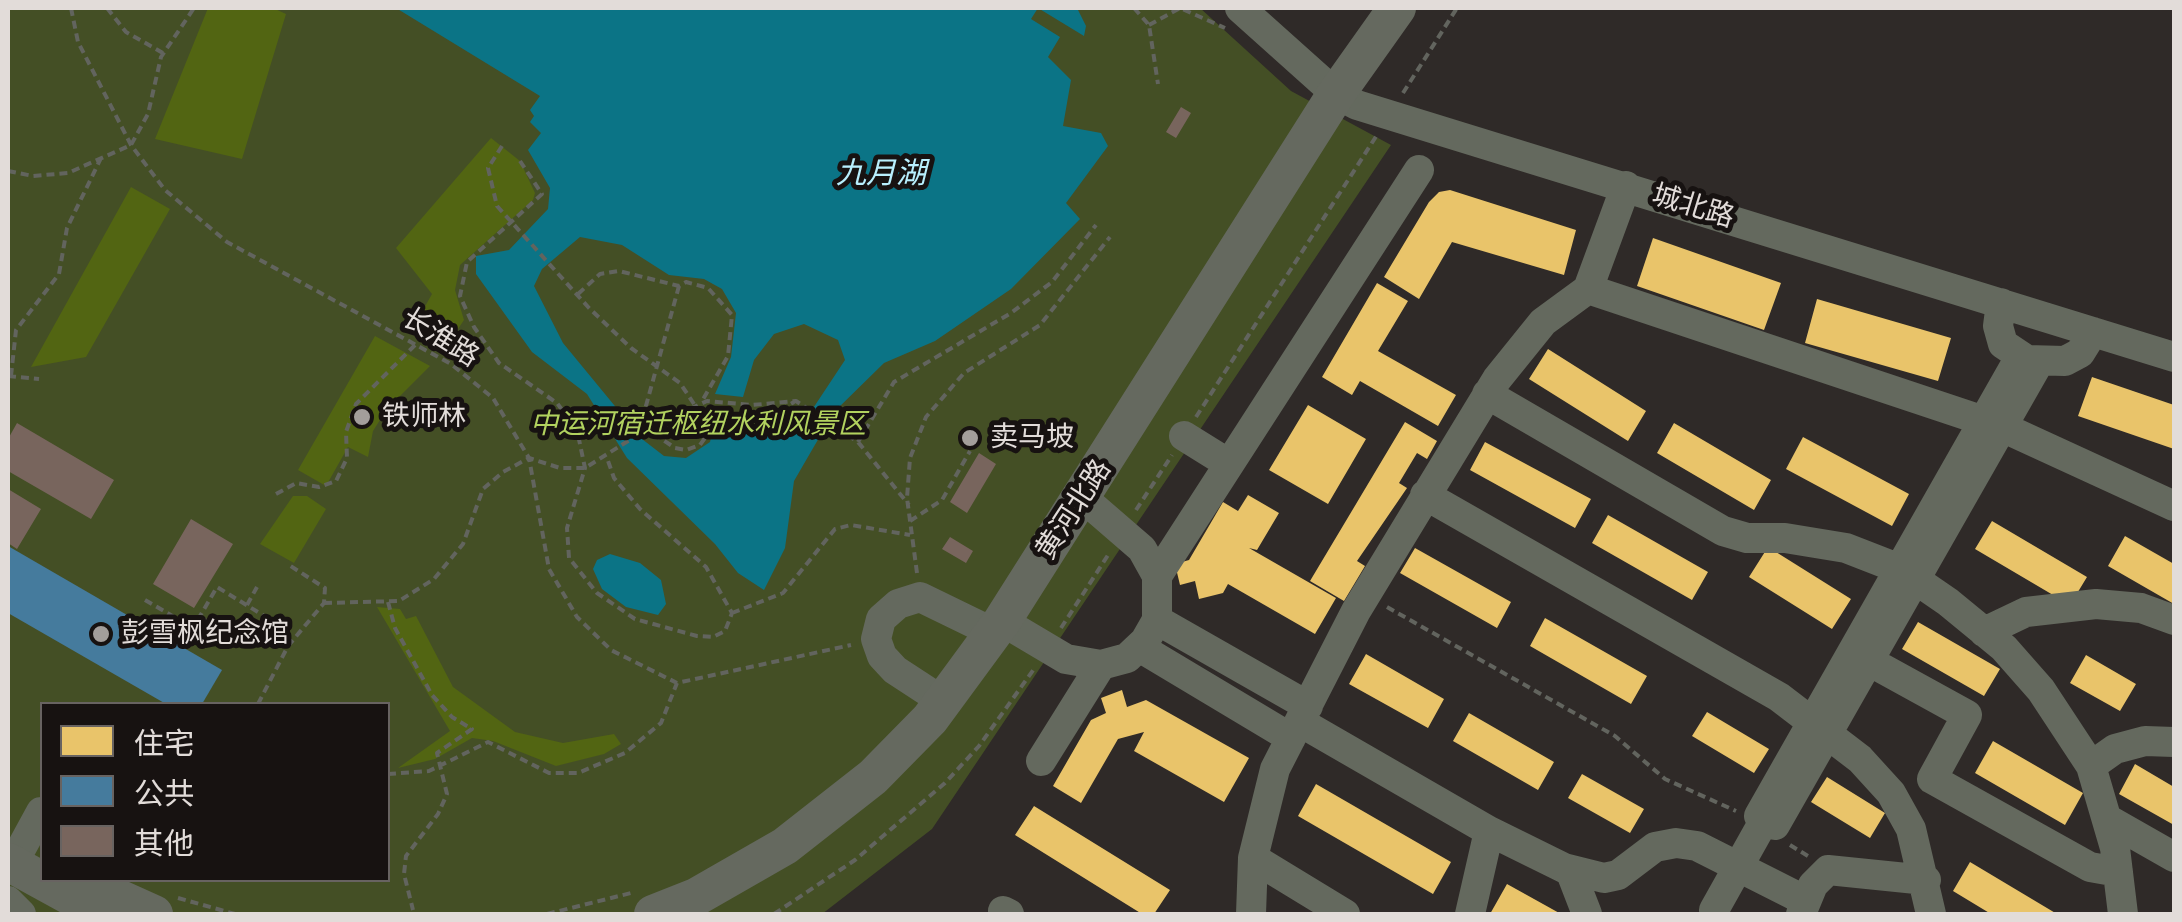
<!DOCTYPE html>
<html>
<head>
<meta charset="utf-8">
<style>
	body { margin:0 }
	#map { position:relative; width:2182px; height:922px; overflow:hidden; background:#2f2a28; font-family:Merriweather,"Noto Sans SC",serif }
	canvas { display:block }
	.frame { position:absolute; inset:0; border:10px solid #e2dcd9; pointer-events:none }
	.legend { position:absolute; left:40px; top:702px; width:350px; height:180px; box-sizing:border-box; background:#171211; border:2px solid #686361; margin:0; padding:12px 18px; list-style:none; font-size:30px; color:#e2dcd9 }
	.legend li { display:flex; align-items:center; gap:20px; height:50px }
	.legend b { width:50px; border:2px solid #686361 }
</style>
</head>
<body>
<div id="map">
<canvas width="2182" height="922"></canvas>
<div class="frame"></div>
<ul class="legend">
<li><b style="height:28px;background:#e9c46a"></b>住宅</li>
<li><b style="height:28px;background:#457b9d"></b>公共</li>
<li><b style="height:28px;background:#78655d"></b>其他</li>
</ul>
</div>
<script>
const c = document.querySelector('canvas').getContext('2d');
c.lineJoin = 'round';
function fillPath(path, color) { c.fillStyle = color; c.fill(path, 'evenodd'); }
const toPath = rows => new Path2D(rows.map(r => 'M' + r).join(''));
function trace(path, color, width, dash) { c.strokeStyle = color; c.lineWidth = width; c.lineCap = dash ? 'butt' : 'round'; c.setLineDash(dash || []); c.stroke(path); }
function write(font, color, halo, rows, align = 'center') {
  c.font = font + ' Merriweather,"Noto Sans SC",serif'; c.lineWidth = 10; c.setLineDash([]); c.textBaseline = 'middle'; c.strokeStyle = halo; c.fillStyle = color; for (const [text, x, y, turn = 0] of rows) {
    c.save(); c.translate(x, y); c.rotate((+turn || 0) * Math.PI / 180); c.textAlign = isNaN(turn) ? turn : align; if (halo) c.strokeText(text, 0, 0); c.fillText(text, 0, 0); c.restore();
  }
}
const green = toPath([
	[8,8,1200,8,1291,91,1391,145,932,829,822,914,23,914,8,905],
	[42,704,388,704,388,880,42,880]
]);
const forest = toPath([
	[208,8,273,8,286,14,242,159,155,139],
	[491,138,520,161,535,193,533,200,460,265,455,290,464,320,448,344,414,326,432,294,396,248],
	[131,187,170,209,86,357,31,367],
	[375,336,430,366,387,409,373,431,368,457,348,447,326,486,298,470],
	[293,496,307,496,326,509,294,563,260,544],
	[377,607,400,609,406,619,416,616,453,687,515,732,563,743,614,734,621,744,604,754,556,766,493,741,472,738,435,759,398,768,450,731]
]);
const water = toPath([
	[396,8,1077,8,1086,26,1084,36,1038,8,1031,19,1060,37,1048,57,1071,80,1063,126,1101,133,1108,146,1066,203,1080,219,1011,289,935,341,884,363,834,412,794,481,785,548,764,590,738,573,715,544,627,458,587,394,532,352,476,274,476,256,509,250,548,209,550,188,528,150,541,133,530,122,534,116,530,110,540,96],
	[580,237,622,245,669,275,704,279,722,289,736,313,731,357,715,394,743,397,754,360,774,334,804,324,838,340,845,360,802,425,781,438,762,435,746,415,717,411,710,442,686,458,664,456,642,439,563,343,534,286,542,269],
	[610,554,640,563,661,580,666,604,658,615,626,607,602,589,593,569,597,560]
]);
const homes = toPath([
	[1450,190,1576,230,1564,275,1452,242,1419,299,1384,277,1429,202,1439,192],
	[1653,238,1781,283,1764,330,1637,286],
	[1377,283,1408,301,1378,351,1456,395,1438,426,1360,381,1352,395,1322,377],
	[1817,299,1951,338,1938,381,1805,343],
	[1548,349,1646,411,1628,441,1529,379],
	[2092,377,2174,405,2174,449,2078,416],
	[1308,405,1366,439,1328,504,1269,470],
	[1405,422,1437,441,1427,459,1417,453,1399,483,1407,488,1357,561,1365,566,1344,601,1310,581],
	[1674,423,1771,480,1754,510,1657,453],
	[1803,437,1909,494,1892,526,1786,469],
	[1485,442,1591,499,1575,528,1470,470],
	[1248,495,1279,513,1257,550,1249,548,1336,598,1315,634,1228,584,1223,593,1199,599,1195,581,1180,585,1175,564,1189,560,1223,502,1238,511],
	[1608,515,1708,572,1692,600,1592,543],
	[1992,521,2087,577,2070,605,1975,549],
	[2125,536,2174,564,2174,604,2108,566],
	[1768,547,1851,599,1832,629,1749,577],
	[1415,548,1511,602,1497,628,1400,573],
	[1545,618,1647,676,1631,704,1530,646],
	[1918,622,2000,669,1984,696,1902,649],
	[1366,654,1444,699,1428,728,1349,684],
	[2086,655,2136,684,2120,711,2070,683],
	[1122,690,1127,707,1146,700,1249,758,1224,802,1134,751,1144,732,1118,739,1081,803,1053,786,1091,720,1106,713,1101,698],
	[1707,712,1769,749,1754,773,1692,736],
	[1469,713,1554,762,1538,790,1453,741],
	[1993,741,2083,793,2065,825,1975,773],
	[2135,764,2174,787,2174,825,2119,794],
	[1582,774,1644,809,1630,833,1568,798],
	[1827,777,1885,813,1870,838,1811,802],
	[1316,784,1451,862,1433,894,1298,816],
	[1034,806,1170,890,1154,914,1142,914,1015,835],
	[1970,862,2057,914,1991,914,1953,891],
	[1507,884,1561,914,1490,914]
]);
const public = toPath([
	[8,546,222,670,202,704,166,704,8,613]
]);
const building = toPath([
	[1181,107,1191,113,1176,138,1166,132],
	[17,423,114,480,91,519,8,471,8,439],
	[979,453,996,464,967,513,950,502],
	[8,489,41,509,17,549,8,543],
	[191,519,233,544,194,608,153,584],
	[950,537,973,551,966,563,942,549]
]);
const path = toPath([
	[71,8,78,42,131,145,165,190,227,242,451,364,493,398,529,458,549,569,577,617,611,650,677,683,851,645],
	[107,8,126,32,163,53],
	[1134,8,1149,25,1158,84],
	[1149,25,1180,8,1225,28],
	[1403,93,1457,8],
	[502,146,488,168,497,206,589,308,631,348,680,383,694,404],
	[520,161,542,194,467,262,460,296,474,327,499,363,557,403,577,430,585,468,567,528,569,558,597,593,635,619,697,636,713,637,725,631,732,613,706,567,640,509,614,478,607,458],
	[8,171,33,176,68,173,131,145,148,114,161,57,194,8],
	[679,286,644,413,647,429,675,448,686,450,700,445,710,431,758,423,794,402],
	[578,294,600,274,619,271,679,286,686,282,708,288,732,315,728,356,702,401],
	[8,376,39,379],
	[11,376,16,330,59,274,67,228,101,158],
	[1196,417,1377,135],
	[858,442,894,382,1011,313,1052,282,1096,225],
	[276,494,296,483,319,487,336,481,347,458,346,432,356,404,415,345],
	[1136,510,1172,455],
	[910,521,942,500,970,451],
	[917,573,907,498,910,458,926,417,964,373,1040,325,1110,237],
	[145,600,193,628,217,587,284,628,288,646],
	[388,602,395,628,432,695,452,717,472,729,437,753,447,794,438,814,406,856,404,874,413,910],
	[324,603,399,601,434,579,463,544,483,489,503,472,529,458,560,468,585,468,647,429,707,401,752,405,796,401,858,442,909,505],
	[247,605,257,587],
	[1387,607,1615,736,1665,779,1736,811],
	[732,613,783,593,835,529,851,525,910,535],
	[200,617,234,638],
	[1061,628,1110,552],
	[258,704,288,646,324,603,325,588,289,565],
	[388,774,429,771,488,742,549,773,578,773,625,753,661,723,677,683],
	[1790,845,1808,856],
	[178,898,235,914],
	[547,914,635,892],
	[774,914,855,860,945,783,979,746,1034,669]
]);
const minor = toPath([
	[1240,8,1336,94,1357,105,2174,357],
	[1588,289,1626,186],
	[2001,303,1998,326,2003,344,2027,360,2065,361,2080,353,2093,332],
	[2020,357,1759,816,1775,825,2039,362],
	[1487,394,1723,531,1747,538,1785,538,1846,548,1900,569,1948,602,2004,648,2041,690,2091,766,2115,848,2123,914],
	[1184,436,1229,464],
	[1425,495,1779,697,1860,759,1891,793,1911,829,1931,914],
	[1157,576,1419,170],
	[1157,620,1308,706],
	[1002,621,1066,659,1101,665,1127,658,1145,641,1157,620,1157,576,1142,549,1083,498],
	[1984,632,2026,612,2096,604,2141,608,2174,620],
	[1139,647,1291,738],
	[1867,660,1967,715,1932,779,2090,867,2118,872],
	[944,702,895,670,882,656,876,639,881,619,898,604,920,597,994,633],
	[1300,722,1489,831,1470,914],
	[1041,761,1101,665],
	[2091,766,2115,749,2145,741,2174,742],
	[2109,820,2174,857],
	[1489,831,1564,868,1604,878,1618,875,1655,847,1676,843,1697,846,1806,901],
	[1253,858,1345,914],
	[12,865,41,812],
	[1570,870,1587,914],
	[8,901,21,914],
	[1714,910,1765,819],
	[1003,911,1009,914],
	[1251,914,1253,858,1275,769,1356,611,1497,379,1543,322,1588,289,2002,427,2174,506],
	[1801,914,1813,885,1828,870,1926,880]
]);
const major = toPath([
	[8,862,103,914],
	[83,882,154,914],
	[653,914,696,897,785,846,873,777,930,719,1002,621,1336,94,1397,8]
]);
const markers = [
	[362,417,10,"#a39e9b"],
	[970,438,10,"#a39e9b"],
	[101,634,10,"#a39e9b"]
];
const streetNames = [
	["城北路",1693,207,17],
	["长淮路",440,338,32],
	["黄河北路",1074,510,-57]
];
const poiNames = [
	["铁师林",382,417],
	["卖马坡",990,438],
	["彭雪枫纪念馆",121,634]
];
const parkNames = [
	["中运河宿迁枢纽水利风景区",698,425]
];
const waterNames = [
	["九月湖",881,175]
];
fillPath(green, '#444f25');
fillPath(forest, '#526512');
fillPath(water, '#0b7486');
fillPath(homes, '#e9c46a');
fillPath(public, '#457b9d');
fillPath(building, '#78655d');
trace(path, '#62645e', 4, [8, 5]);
trace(minor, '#64695e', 30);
trace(major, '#65695f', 38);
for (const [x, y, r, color] of markers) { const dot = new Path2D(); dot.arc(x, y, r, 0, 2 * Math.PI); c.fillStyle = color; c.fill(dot); trace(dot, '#171211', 4); }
write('28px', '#e2dcd9', '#171211', streetNames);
write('28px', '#e2dcd9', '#171211', poiNames, 'left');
write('italic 28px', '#b2d25f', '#171211', parkNames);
write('italic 30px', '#b8effd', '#171211', waterNames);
</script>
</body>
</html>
